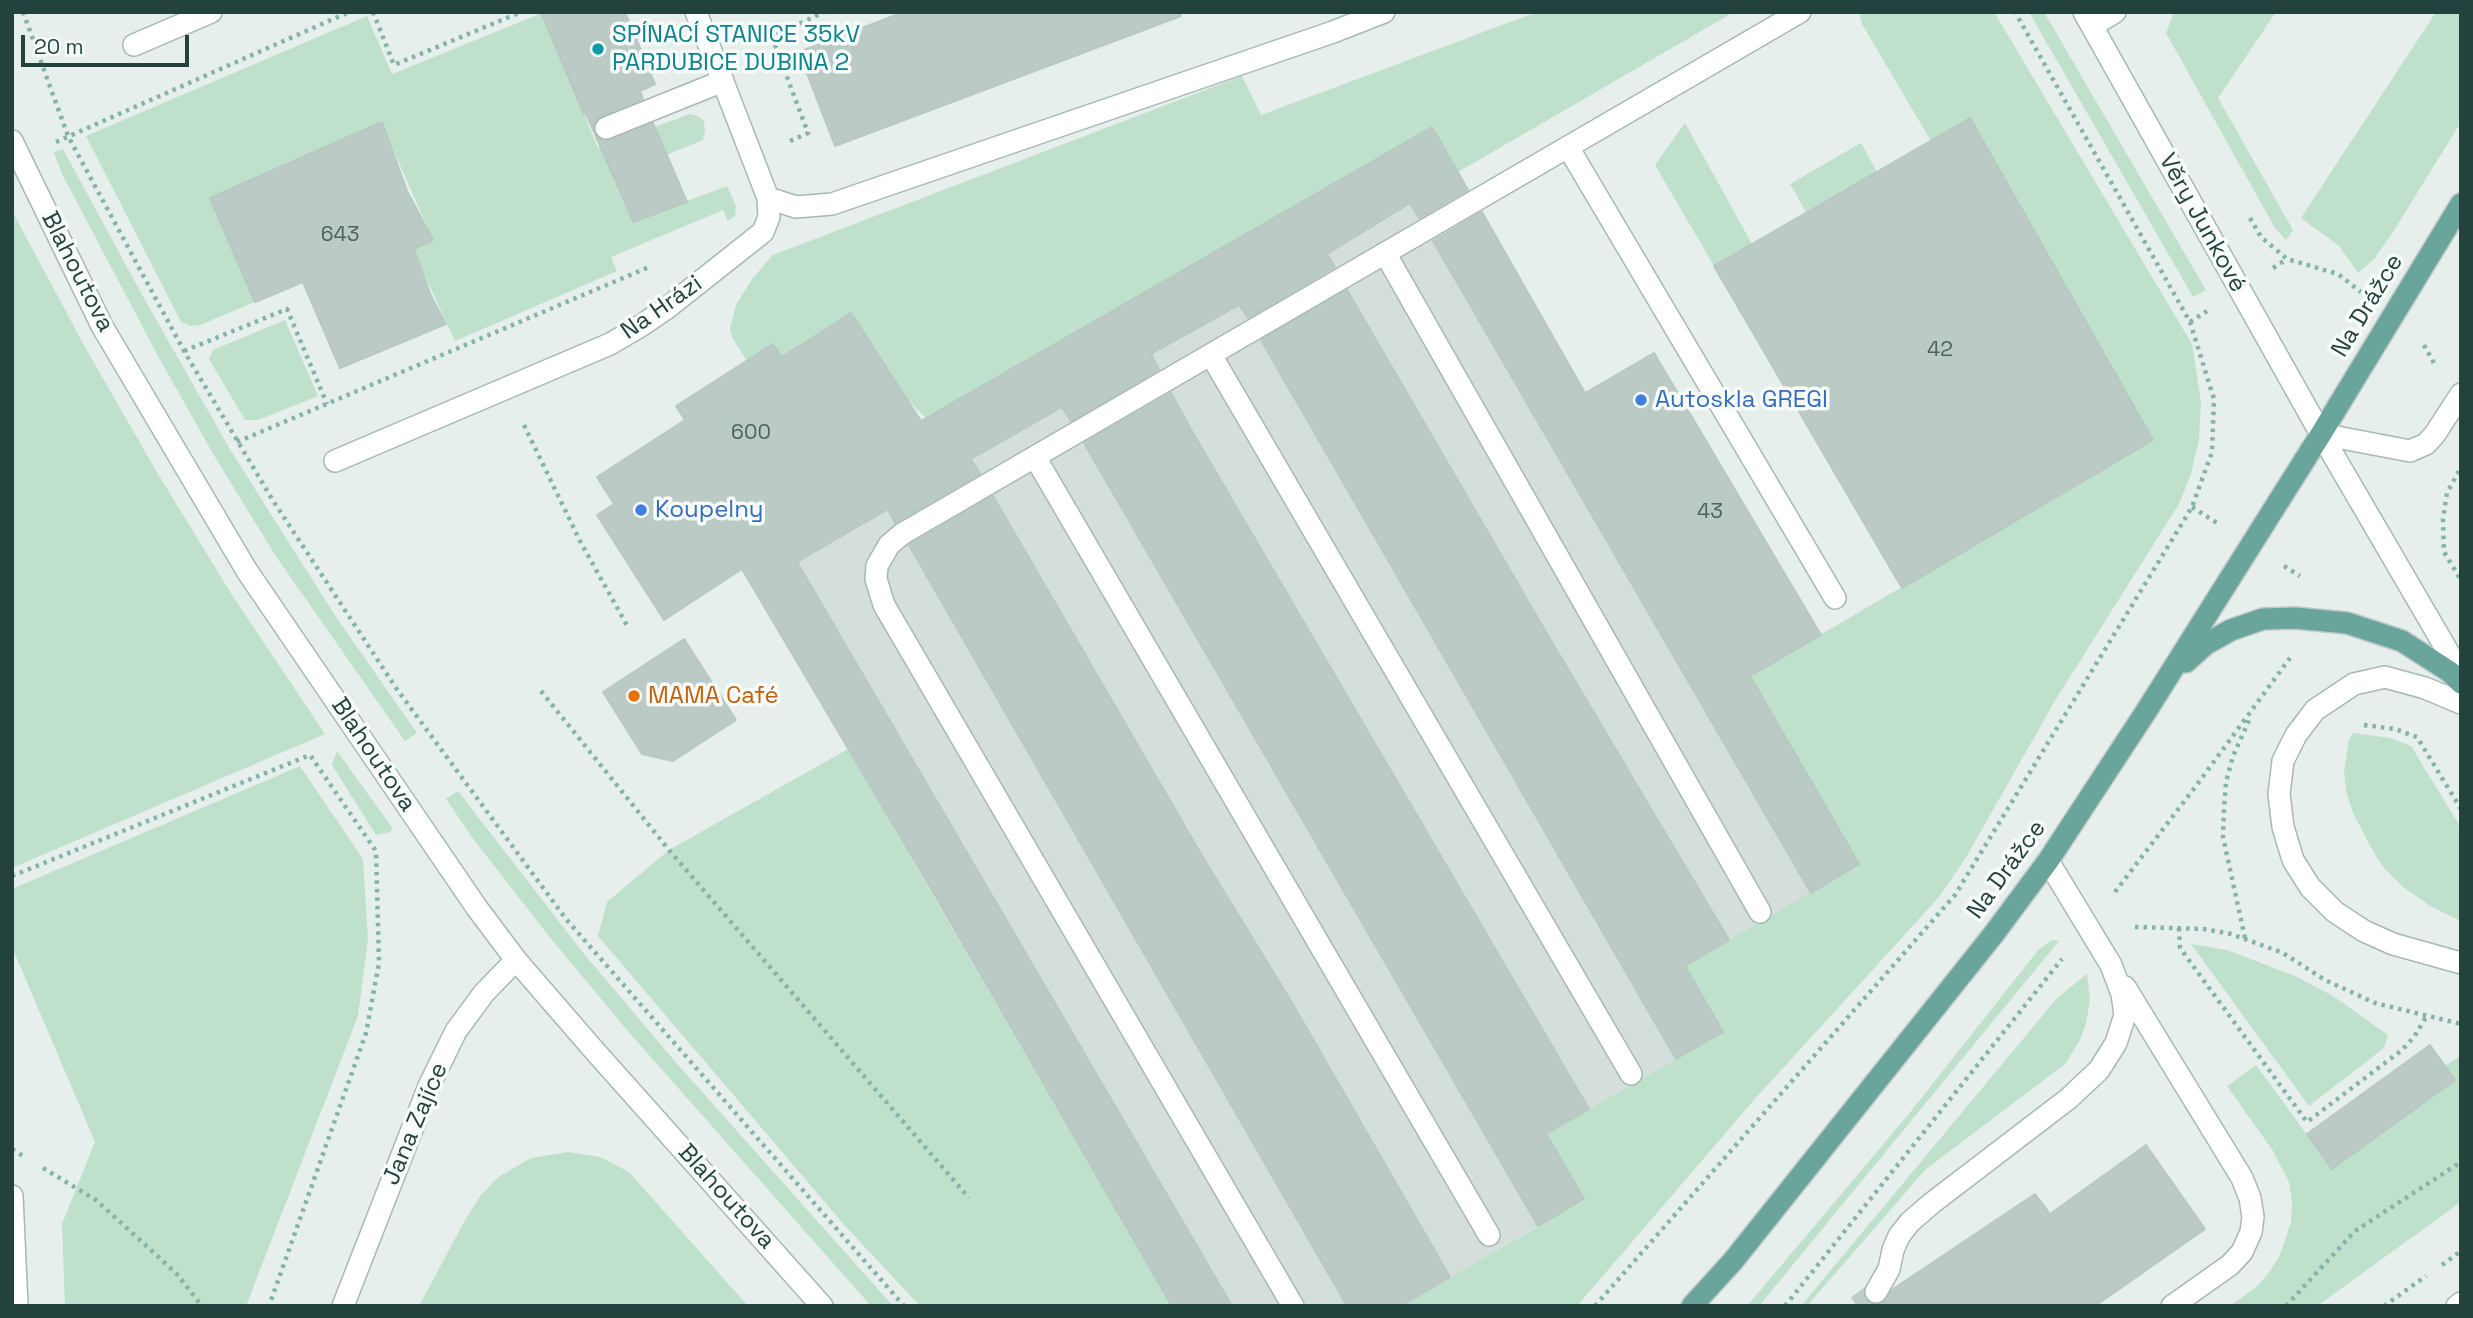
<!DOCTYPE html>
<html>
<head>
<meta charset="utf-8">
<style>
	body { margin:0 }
	#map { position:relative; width:2473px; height:1318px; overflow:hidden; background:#e6efec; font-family:"Space Grotesk",sans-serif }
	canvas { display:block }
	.frame { position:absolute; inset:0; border:14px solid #24423d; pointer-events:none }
	.scale { position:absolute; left:21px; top:35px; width:168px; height:32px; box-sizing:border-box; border:4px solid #24423d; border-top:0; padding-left:9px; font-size:21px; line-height:24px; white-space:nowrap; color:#24423d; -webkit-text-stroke:5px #f7fbf9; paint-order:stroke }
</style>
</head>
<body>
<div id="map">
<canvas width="2473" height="1318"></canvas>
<div class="frame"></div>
<div class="scale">20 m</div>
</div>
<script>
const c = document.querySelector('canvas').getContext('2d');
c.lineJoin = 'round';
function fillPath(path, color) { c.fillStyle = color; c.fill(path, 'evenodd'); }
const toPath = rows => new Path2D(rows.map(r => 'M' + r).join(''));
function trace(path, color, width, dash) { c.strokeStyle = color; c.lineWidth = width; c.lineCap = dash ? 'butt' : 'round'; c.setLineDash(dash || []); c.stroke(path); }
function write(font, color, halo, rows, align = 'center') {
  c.font = font + ' "Space Grotesk",sans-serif'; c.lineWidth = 7; c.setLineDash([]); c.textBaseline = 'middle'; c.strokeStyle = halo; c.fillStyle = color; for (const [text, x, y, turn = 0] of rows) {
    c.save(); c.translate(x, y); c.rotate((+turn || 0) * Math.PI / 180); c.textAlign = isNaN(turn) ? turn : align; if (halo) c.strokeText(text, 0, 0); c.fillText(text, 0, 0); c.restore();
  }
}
const built = toPath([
	[1432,127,1859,864,1684,966,1723,1032,1546,1134,1584,1199,1408,1302,1409,1306,1172,1306,726,536]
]);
const green = toPath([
	[1537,12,1734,12,1458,172,1432,127,927,419,905,397,851,313,782,357,773,344,747,361,732,337,730,328,736,305,752,279,773,255,1242,76,1261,115],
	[1859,12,1994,12,2192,344,2201,402,2199,439,2191,474,2179,504,2056,699,1965,859,1939,897,1754,1100,1577,1306,1409,1306,1407,1302,1584,1200,1546,1134,1723,1032,1684,966,1859,864,1750,676,2153,440,1931,141,1862,24],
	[2029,12,2044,12,2206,290,2193,297],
	[2174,12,2276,12,2218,98,2293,230,2286,240,2275,228,2166,33],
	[2436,12,2461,12,2461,122,2393,232,2375,258,2358,273,2339,246,2301,218],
	[542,13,598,148,690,114,700,117,704,122,705,131,703,140,612,177,632,222,727,186,736,206,735,216,728,221,723,210,611,257,617,271,455,341,419,263,408,251,433,240,381,122,211,198,255,302,200,325,191,326,181,322,86,136,367,16,392,74],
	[1685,123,1752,244,1714,266,1655,165],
	[1861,143,1877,172,1806,212,1790,184],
	[63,149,141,293,231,451,336,617,417,733,405,741,275,555,212,452,158,356,62,174,54,152],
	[12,211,85,347,155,469,232,595,325,734,12,868],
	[285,320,318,396,258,420,245,420,209,359,213,350],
	[2353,733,2390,738,2411,746,2461,828,2461,921,2430,906,2402,886,2383,867,2369,844,2353,813,2346,791,2344,772,2349,739],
	[848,749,1074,1138,1172,1306,920,1306,846,1227,598,936,607,902,669,850],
	[337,751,393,829,390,832,376,835,332,765],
	[300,766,363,859,368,938,358,1016,246,1306,65,1306,62,1224,95,1142,12,947,12,889],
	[458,791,584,954,679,1066,893,1306,871,1306,626,1029,548,935,474,840,446,799],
	[2052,940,2059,941,1759,1306,1747,1306,1908,1115,2039,949],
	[2191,944,2227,950,2295,976,2333,996,2388,1035,2384,1048,2309,1106],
	[2087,974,2090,999,2086,1024,2080,1040,2065,1064,1925,1170,1807,1306,1801,1306,2058,997],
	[2461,1055,2461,1202,2317,1306,2230,1306,2255,1288,2268,1274,2280,1255,2291,1222,2292,1202,2289,1182,2273,1151,2227,1086,2256,1065,2332,1169,2455,1080,2445,1066],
	[568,1152,600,1157,629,1172,748,1306,419,1306,464,1222,481,1195,497,1178,531,1158]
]);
const building = toPath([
	[541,12,625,12,655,84,640,91,643,99,596,119,594,132,586,114,584,114,541,12],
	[904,12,1180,12,1181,16,835,146,802,60,806,59,804,50,904,12],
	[1970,118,2153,440,1902,588,1714,266,1970,118],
	[382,122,407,191,433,240,414,249,431,296,446,324,340,368,303,282,255,302,210,198,382,122],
	[653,123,687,202,633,222,595,134,603,141,610,140,653,123],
	[1432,127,1468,190,1419,218,1410,203,1327,254,1335,267,1248,318,1239,305,1151,354,1159,370,1071,421,1062,407,971,459,980,474,895,523,888,509,797,562,1232,1306,1172,1306,930,887,742,569,664,620,597,515,614,504,597,477,685,420,676,406,773,344,782,357,851,313,921,421,1432,127],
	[1482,212,1585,393,1654,353,1821,635,1750,676,1859,864,1811,893,1433,241,1482,212],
	[1347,290,1543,627,1729,940,1685,966,1723,1032,1676,1059,1261,340,1347,290],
	[1171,393,1193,433,1589,1109,1546,1134,1584,1199,1538,1226,1084,443,1171,393],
	[993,496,1201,854,1291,1001,1450,1277,1401,1306,1347,1306,909,545,993,496],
	[684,639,736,720,673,761,642,754,603,692,684,639],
	[2430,1045,2455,1080,2332,1169,2307,1134,2430,1045],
	[2146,1145,2205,1229,2095,1306,1868,1306,1883,1303,1893,1289,2035,1194,2050,1214,2146,1145]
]);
const minorTunnel = toPath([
	[1857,1306,1876,1292]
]);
const path = toPath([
	[23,12,68,136,184,351,272,499,396,688,566,919,904,1306],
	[373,12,394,65,521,12],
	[623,12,624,12],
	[790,141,808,133,772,37,824,12],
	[56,142,349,12],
	[2250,218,2261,237,2287,259,2338,274,2361,292],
	[2273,268,2287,259],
	[2190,322,2207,311],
	[2424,345,2435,365],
	[184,351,287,309,327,404],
	[524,425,580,541,629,629],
	[237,442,649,267],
	[2459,471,2447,493,2443,519,2444,552,2461,580],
	[2192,507,2217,523],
	[2284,566,2300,576],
	[541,691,669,850,969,1198],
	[2364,725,2395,729,2417,737,2461,809],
	[12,876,310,755,376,851,379,963,366,1033,269,1306],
	[2115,892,2196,786,2290,658],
	[2135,927,2204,929,2231,934,2283,953,2325,980,2375,1003,2461,1024],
	[2179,928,2180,948,2307,1122,2402,1050,2414,1037,2426,1017],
	[2245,938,2223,837,2224,809,2226,782,2233,756,2250,718],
	[12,1149,23,1156],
	[43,1168,96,1200,176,1273,202,1306],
	[2442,1265,2461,1251],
	[1595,1306,1955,895,2192,507,2212,452,2214,399,2190,322,2015,12],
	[1785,1306,2062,959],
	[2286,1306,2355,1231,2461,1162],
	[2384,1306,2426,1276]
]);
const minor = toPath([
	[2084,12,2321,434,2461,674],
	[2092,26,2115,12],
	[134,45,211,12],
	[606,128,723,81],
	[12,141,102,326,247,571,477,908,516,960,593,1049,822,1306],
	[1568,147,1835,598],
	[768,198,796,207,832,204,1333,32,1384,12],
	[1385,253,1760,912],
	[1211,355,1631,1074],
	[2321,434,2410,451,2426,444,2435,434,2461,394],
	[1035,457,1489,1235],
	[335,461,610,344,639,327,667,308,763,232,769,217,768,198,696,12],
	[2461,703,2425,688,2385,677,2354,684,2315,710,2296,735,2283,761,2279,794,2283,827,2293,860,2310,887,2335,912,2364,931,2393,944,2461,963],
	[2125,987,2242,1178,2250,1198,2253,1217,2251,1232,2242,1252,2230,1265,2172,1306],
	[12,1196,17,1306],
	[1876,1292,1889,1269,1893,1250,1899,1236,1910,1222,1932,1203,2068,1099,2099,1070,2116,1043,2125,1015,2122,994,2111,965,2048,861],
	[343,1306,429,1086,456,1031,484,993,516,960],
	[1293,1306,884,605,876,579,877,566,889,545,902,534,1800,12],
	[2457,1306,2461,1303]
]);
const major = toPath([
	[2186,662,2206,644,2231,630,2263,619,2295,618,2347,623,2402,641,2450,672,2461,683],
	[1692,1306,1733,1261,1993,935,2048,861,2147,710,2321,434,2461,204]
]);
const markers = [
	[598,49,7,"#0f9aa8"],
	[1641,400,7,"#3f7fe0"],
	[641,510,7,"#3f7fe0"],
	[634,696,7,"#e8710a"]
];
const numberNames = [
	["643",340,235],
	["42",1940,350],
	["600",751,433],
	["43",1710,512]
];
const cultureNames = [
	["SPÍNACÍ STANICE 35kV",612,35],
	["PARDUBICE DUBINA 2",612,63]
];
const streetNames = [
	["Věry Junkové",2202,223,61],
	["Blahoutova",77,272,63],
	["Na Drážce",2368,306,-59],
	["Na Hrázi",662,308,-35],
	["Blahoutova",373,755,56],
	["Na Drážce",2007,870,-54],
	["Jana Zajíce",416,1124,-67],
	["Blahoutova",726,1197,48]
];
const shopNames = [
	["Autoskla GREGI",1655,400],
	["Koupelny",655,510]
];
const foodNames = [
	["MAMA Café",648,696]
];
fillPath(built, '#d4dfdb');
fillPath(green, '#bfe0cb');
fillPath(building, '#bbcac5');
trace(building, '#b8c9c3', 2);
trace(minorTunnel, '#bfccc9', 21, [21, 10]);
trace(minor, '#a8b8b4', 24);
trace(major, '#c2cac9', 24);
trace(path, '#86b3a9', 4.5, [3.5, 5]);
trace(minor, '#fff', 21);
trace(major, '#69a59b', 21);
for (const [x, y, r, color] of markers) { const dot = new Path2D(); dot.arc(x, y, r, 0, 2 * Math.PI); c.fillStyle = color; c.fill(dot); trace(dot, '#f7fbf9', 2.5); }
write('21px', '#4a645f', null, numberNames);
write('24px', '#0d838f', '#f7fbf9', cultureNames, 'left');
write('24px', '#24423d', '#f7fbf9', streetNames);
write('24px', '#366cbe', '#f7fbf9', shopNames, 'left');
write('24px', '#c56008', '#f7fbf9', foodNames, 'left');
</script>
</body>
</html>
